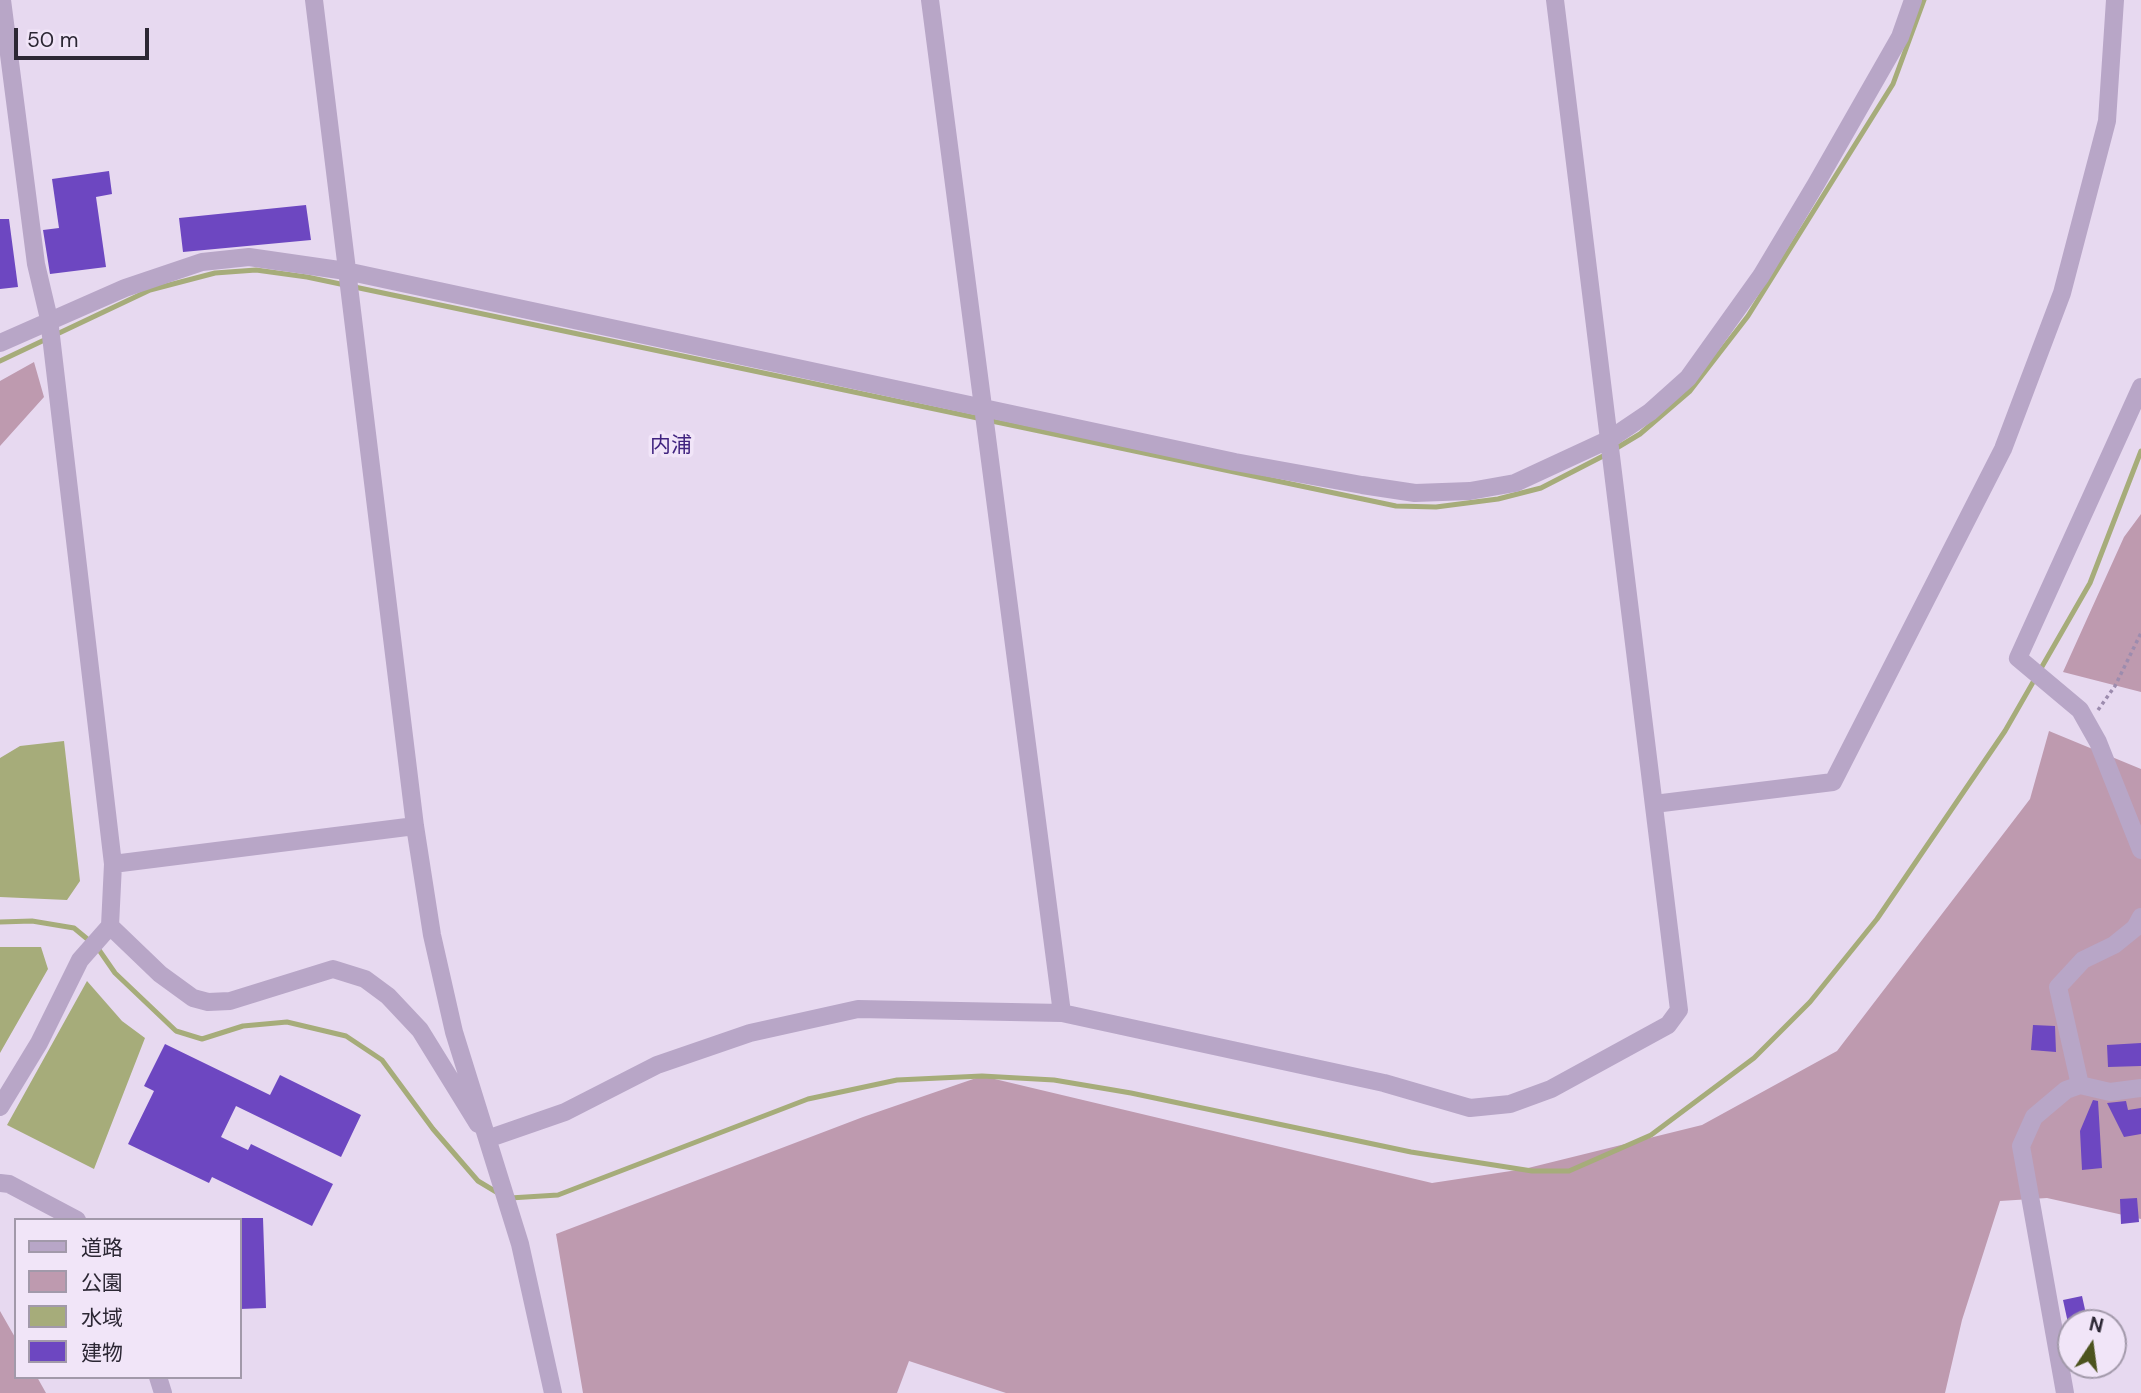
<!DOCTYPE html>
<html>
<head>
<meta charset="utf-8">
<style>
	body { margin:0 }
	#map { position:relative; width:2141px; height:1393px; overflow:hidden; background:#e7d9f0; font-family:"DM Sans","Noto Sans JP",sans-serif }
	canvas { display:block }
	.legend { position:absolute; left:14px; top:1218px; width:228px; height:161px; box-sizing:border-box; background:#f1e5f8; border:2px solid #a299aa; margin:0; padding:9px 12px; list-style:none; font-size:21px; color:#2c2734 }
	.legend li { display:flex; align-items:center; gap:14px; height:35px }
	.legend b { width:35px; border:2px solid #a299aa }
	.north { position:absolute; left:2057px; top:1309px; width:70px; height:70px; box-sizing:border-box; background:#f1e5f8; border:2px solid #a299aa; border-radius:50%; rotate:13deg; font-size:19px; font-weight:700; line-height:28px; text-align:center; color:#2c2734 }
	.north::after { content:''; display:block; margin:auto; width:24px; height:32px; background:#4c531e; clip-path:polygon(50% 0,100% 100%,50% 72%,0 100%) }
	.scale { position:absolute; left:14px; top:28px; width:135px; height:32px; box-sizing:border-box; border:4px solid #2c2734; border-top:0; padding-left:9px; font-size:21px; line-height:24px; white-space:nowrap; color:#2c2734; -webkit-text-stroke:5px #f1e5f8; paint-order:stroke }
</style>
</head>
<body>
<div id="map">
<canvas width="2141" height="1393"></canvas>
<ul class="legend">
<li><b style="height:9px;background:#b8a6c7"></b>道路</li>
<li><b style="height:19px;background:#be9aaf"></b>公園</li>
<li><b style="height:19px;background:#a6ac7a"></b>水域</li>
<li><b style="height:19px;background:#6d47c1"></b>建物</li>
</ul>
<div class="north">N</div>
<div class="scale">50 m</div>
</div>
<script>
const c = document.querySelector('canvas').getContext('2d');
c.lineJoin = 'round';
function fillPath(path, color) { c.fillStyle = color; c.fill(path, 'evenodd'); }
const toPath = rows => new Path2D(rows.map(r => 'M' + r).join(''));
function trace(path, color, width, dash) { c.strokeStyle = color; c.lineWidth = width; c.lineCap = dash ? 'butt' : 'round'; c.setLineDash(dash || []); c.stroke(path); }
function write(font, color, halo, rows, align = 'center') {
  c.font = font + ' "DM Sans","Noto Sans JP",sans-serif'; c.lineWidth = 7; c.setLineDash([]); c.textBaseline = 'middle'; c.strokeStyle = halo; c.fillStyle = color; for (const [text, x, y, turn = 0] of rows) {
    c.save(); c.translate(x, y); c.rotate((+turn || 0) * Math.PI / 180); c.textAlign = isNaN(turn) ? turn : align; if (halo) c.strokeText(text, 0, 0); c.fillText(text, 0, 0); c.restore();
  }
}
const green = toPath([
	[34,362,44,397,0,446,0,381],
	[2141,514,2141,692,2063,672,2124,537],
	[2049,731,2141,769,2141,1219,2047,1198,2000,1201,1962,1320,1945,1393,1006,1393,909,1361,897,1393,583,1393,556,1234,863,1117,982,1076,1432,1183,1524,1169,1702,1125,1837,1051,2030,799],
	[0,1311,16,1339,16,1377,37,1377,46,1393,0,1393]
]);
const water = toPath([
	[64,741,80,881,67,900,0,897,0,758,20,746],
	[0,947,41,947,48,969,0,1053],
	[87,981,122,1021,145,1038,94,1169,7,1125]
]);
const stream = toPath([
	[0,361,150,290,215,273,256,270,307,277,1396,506,1436,507,1498,499,1541,488,1607,454],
	[1615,449,1640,434,1690,391,1748,316,1893,84,1924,0],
	[0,922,32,921,74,928,97,947,115,973,176,1031,202,1039,243,1026,287,1022,346,1036,382,1060,433,1129,478,1181,498,1193],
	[510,1198,558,1195,808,1099,897,1080,982,1076,1054,1080,1131,1093,1411,1152,1532,1171,1569,1171,1651,1135,1754,1058,1810,1002,1877,919,2005,731,2090,583,2141,451]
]);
const building = toPath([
	[109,171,112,194,96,197,106,267,50,274,43,230,59,228,52,179],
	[306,205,311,240,183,252,179,218],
	[0,219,9,219,18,287,0,289],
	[2033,1025,2055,1026,2056,1052,2031,1050],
	[2141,1043,2141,1066,2108,1067,2107,1045],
	[165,1044,270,1095,280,1075,361,1115,341,1157,236,1106,221,1137,248,1150,251,1144,333,1184,312,1226,212,1177,209,1183,128,1144,154,1091,144,1086],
	[2093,1100,2098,1101,2102,1168,2082,1170,2080,1131],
	[2126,1101,2128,1110,2141,1108,2141,1134,2124,1137,2107,1103],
	[2137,1198,2139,1222,2121,1224,2120,1199],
	[240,1218,263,1218,266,1308,240,1309],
	[2082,1296,2088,1323,2068,1323,2063,1300]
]);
const path = toPath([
	[2098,710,2115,686,2141,633]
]);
const minor = toPath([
	[314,0,415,826,432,935,454,1032,520,1244,553,1393],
	[930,0,1062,1013],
	[0,343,125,288,202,262,249,257,346,271,1235,462,1362,485,1415,493,1470,491,1515,483,1610,439,1650,412,1688,378,1761,276,1816,184,1900,37,1913,0],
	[2141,387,2018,658,2080,710,2098,742,2141,850],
	[1654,804,1833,782,2003,449,2062,293,2107,121,2115,0],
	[113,864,415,826],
	[110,926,160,974,193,998,208,1002,230,1001,333,969,365,979,388,996,420,1030,478,1124],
	[2080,1085,2058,987,2083,960,2114,945,2135,928,2141,917],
	[0,1107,39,1043,80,960,110,926,113,864,49,319,36,264,2,0],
	[490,1138,565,1112,657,1065,750,1033,858,1009,1062,1013,1384,1083,1470,1108,1510,1104,1551,1089,1668,1025,1679,1010,1555,0],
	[0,1183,9,1184,77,1220],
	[158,1377,163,1393],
	[2065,1393,2021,1146,2034,1117,2066,1090,2080,1085,2110,1092,2141,1088]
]);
const neighbourhoodNames = [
	["内浦",671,446]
];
fillPath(green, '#be9aaf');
fillPath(water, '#a6ac7a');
trace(stream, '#a6ac7a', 5);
fillPath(building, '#6d47c1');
trace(path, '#9d8cae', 3.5, [3.5, 3.5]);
trace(minor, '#b8a6c7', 18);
write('21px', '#40237f', '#f1e5f8', neighbourhoodNames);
</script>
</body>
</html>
